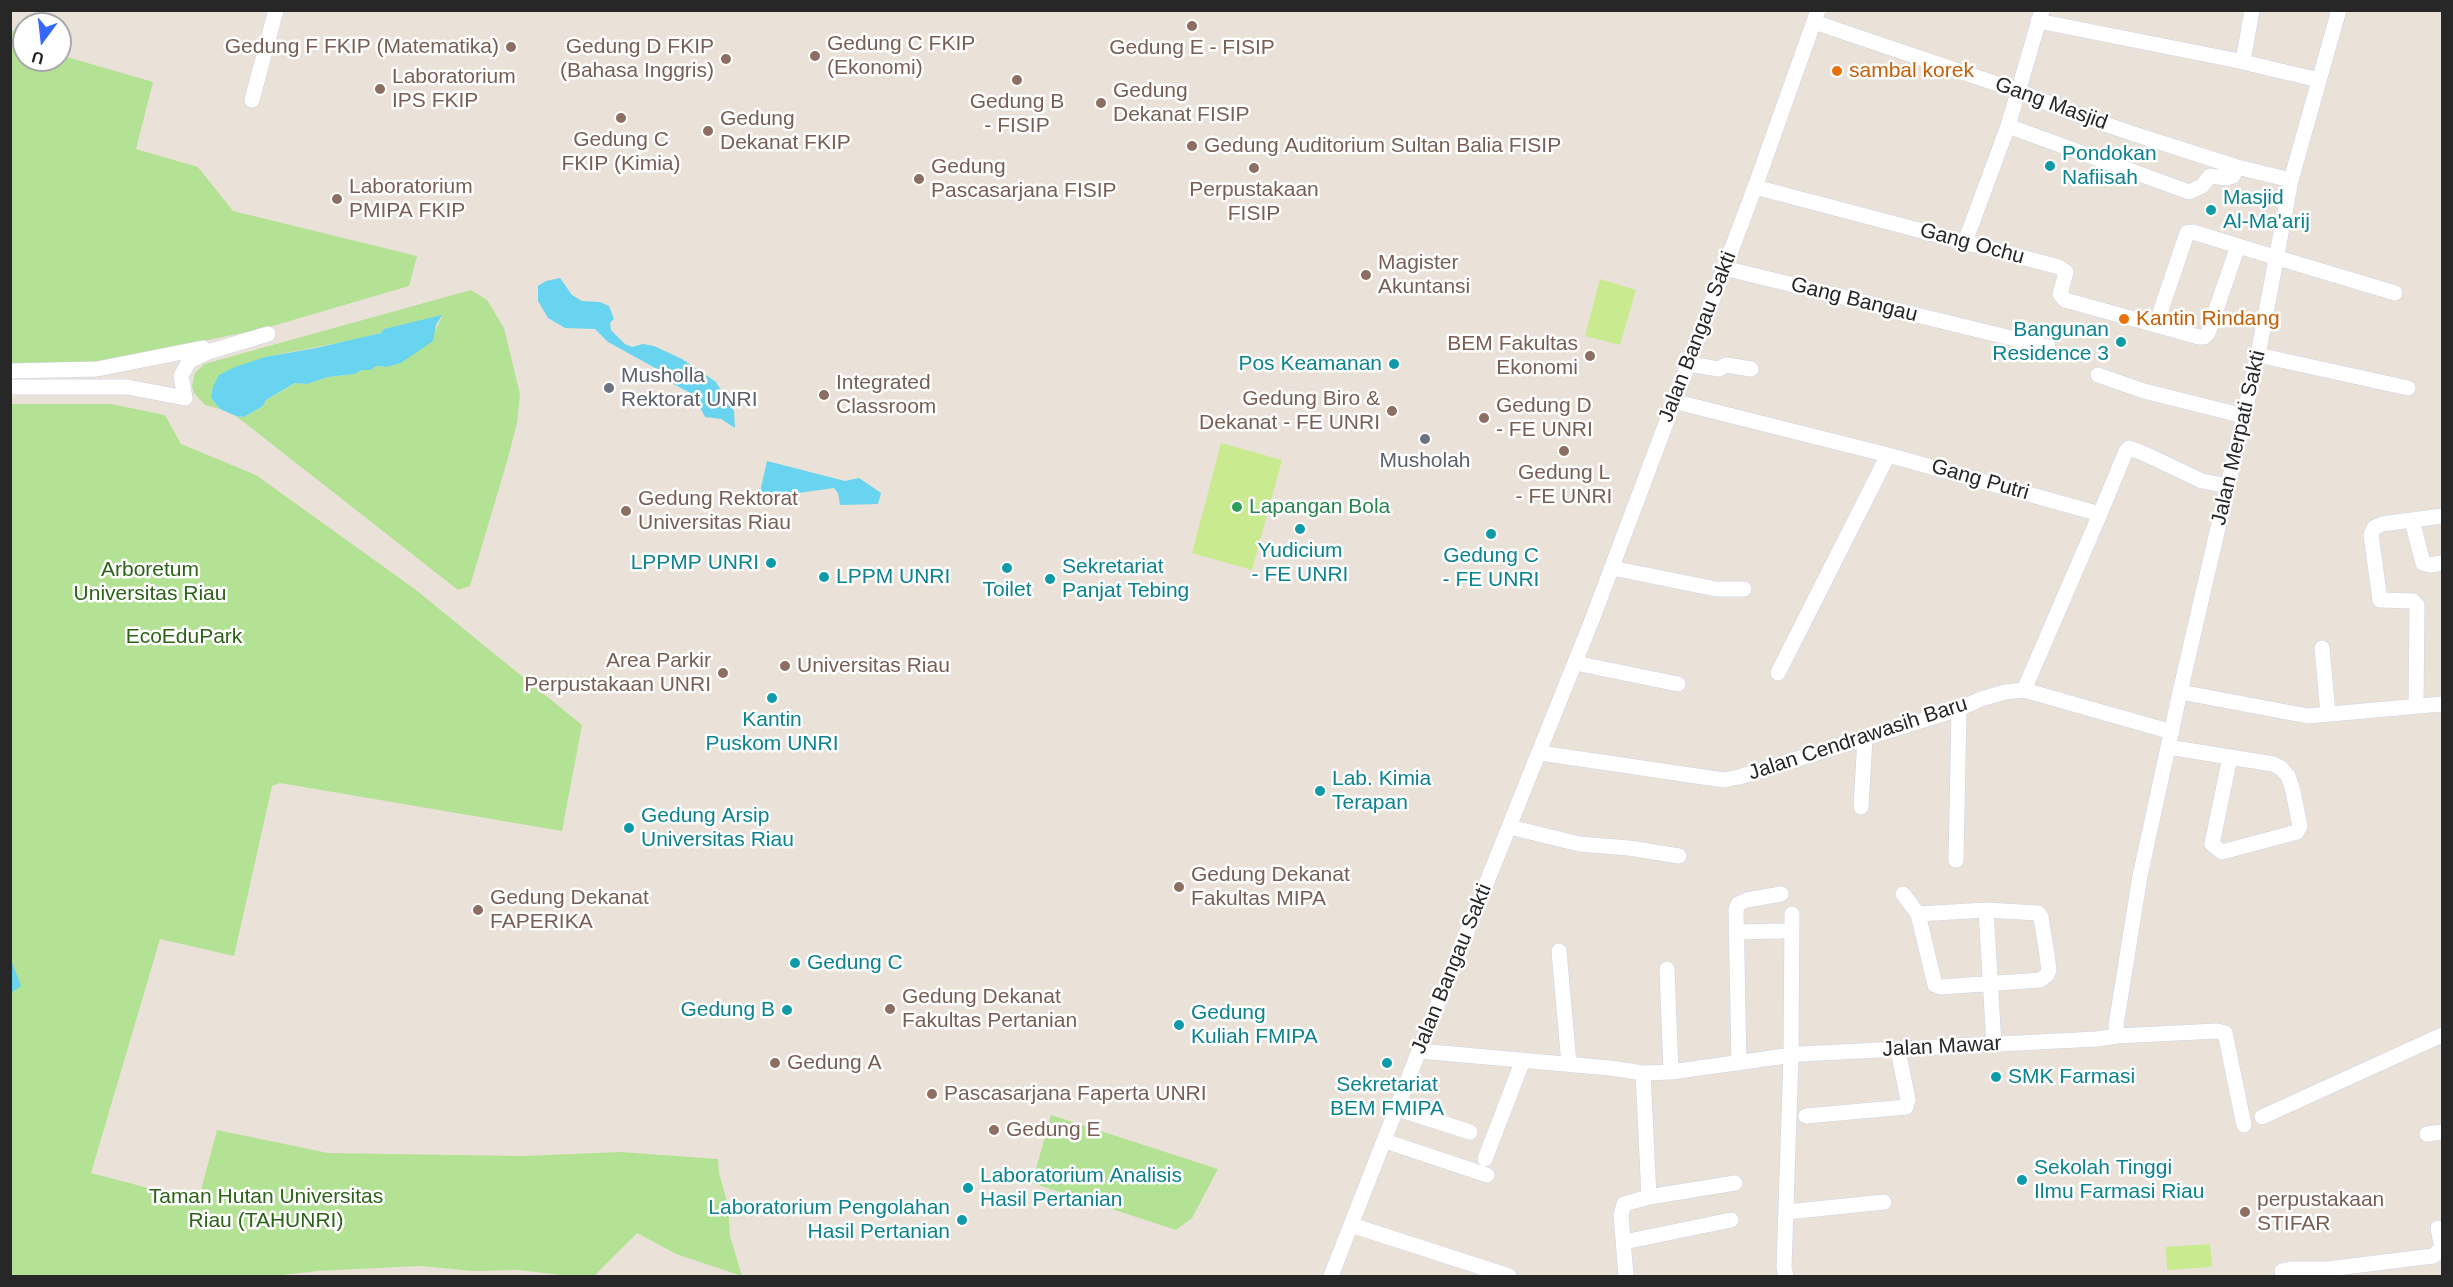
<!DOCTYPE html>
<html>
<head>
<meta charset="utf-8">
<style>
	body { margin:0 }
	#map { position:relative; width:2453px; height:1287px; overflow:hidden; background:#eae2d8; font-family:Arial,sans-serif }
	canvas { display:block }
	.frame { position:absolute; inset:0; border:12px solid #272727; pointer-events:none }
	.north { position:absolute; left:12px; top:12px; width:60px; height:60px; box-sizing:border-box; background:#fff; border:2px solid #a9a9a9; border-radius:50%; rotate:195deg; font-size:16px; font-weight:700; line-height:24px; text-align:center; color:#272727 }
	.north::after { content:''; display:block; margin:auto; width:21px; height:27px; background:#3567fb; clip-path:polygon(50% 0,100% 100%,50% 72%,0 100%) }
</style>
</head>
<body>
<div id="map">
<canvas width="2453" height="1287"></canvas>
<div class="frame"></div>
<div class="north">U</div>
</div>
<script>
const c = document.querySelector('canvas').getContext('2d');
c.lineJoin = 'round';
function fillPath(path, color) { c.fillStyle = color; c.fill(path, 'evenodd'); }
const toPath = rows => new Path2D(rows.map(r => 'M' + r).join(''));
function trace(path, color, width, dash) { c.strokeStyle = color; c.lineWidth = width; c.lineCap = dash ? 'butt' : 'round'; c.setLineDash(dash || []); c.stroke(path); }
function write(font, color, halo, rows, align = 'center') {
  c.font = font + ' Arial,sans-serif'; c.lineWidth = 5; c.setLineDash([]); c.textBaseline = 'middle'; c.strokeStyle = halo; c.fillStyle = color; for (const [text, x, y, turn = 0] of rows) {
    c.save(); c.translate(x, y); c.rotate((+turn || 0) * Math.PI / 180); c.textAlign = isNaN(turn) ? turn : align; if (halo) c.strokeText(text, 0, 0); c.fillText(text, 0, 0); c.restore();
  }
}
const green = toPath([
	[10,29,24,38,24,60,60,60,60,55,153,82,136,149,198,167,233,211,417,256,409,286,266,328,96,363,11,365],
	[471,290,487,300,504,328,520,394,517,423,508,458,470,586,458,590,236,416,244,417,263,406,266,400,296,383,307,384,328,377,355,374,362,370,371,370,376,366,387,367,401,363,415,353,433,335,442,316,385,329,381,333,348,341,265,357,211,398,220,409,205,405,194,393,192,386,195,373,204,364],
	[10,404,111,404,165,415,181,444,256,475,416,590,582,725,562,831,280,783,272,786,234,956,160,939,91,1173,198,1201,217,1130,328,1153,522,1156,620,1152,718,1159,719,1173,728,1205,730,1236,742,1276,676,1254,637,1233,594,1276,570,1276,518,1270,473,1271,420,1266,317,1271,274,1276,11,1276],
	[1051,1115,1218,1169,1192,1218,1176,1230,1032,1183]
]);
const pitch = toPath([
	[1600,279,1636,290,1620,345,1585,336],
	[1221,443,1282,460,1252,570,1192,553],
	[2210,1244,2212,1267,2167,1270,2166,1247]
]);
const water = toPath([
	[560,278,572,295,582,301,600,302,609,306,614,319,610,323,611,330,625,344,632,347,643,344,654,346,682,359,716,382,734,411,735,428,721,419,705,417,694,395,664,379,657,369,608,342,595,329,565,328,548,318,538,301,538,286,546,281],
	[442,315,436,325,433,341,401,363,387,367,376,366,371,370,362,370,355,374,328,377,307,384,295,383,266,400,263,406,244,417,236,416,220,409,211,398,213,387,219,375,235,367,265,357,316,348,381,333,384,329],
	[767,461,845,481,859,478,881,493,878,504,840,505,838,493,834,488,791,494,770,494,760,492],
	[11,960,21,986,11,993,10,993]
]);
const minor = toPath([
	[2339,10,2291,180,2258,355,2180,692,2308,716,2442,704],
	[2038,21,2234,60,2319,80],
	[1814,22,2018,91,2078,115,2131,133,2237,167,2291,180],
	[2243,62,2252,10],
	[252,100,276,10],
	[2008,126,2189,192,2202,186,2210,176,2227,178,2233,176,2237,167],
	[1755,187,2059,267,2066,272,2060,294,2065,300,2199,337,2204,337,2208,333,2238,246,2395,293],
	[1965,242,2008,126,2042,10],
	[1724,268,2048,347],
	[2156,325,2187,233,2193,232,2238,246],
	[2258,355,2408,388],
	[1689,364,1719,369,1726,365,1751,369],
	[10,371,97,369,203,348],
	[2098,375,2144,391,2244,416],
	[10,387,127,387,185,398,181,376,189,361,208,352,268,334],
	[1673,401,1888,455,2100,514,2024,690],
	[2100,514,2126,451,2129,448,2145,454,2202,481,2228,486],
	[2412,521,2423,563,2430,565,2442,563],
	[1612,568,1716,589,1744,589],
	[2322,648,2328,714],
	[1575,663,1678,684],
	[1778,673,1888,455],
	[2416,705,2417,605,2413,601,2380,600,2371,535,2374,528,2382,524,2442,516],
	[2168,747,2273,764,2281,768,2288,776,2292,787,2300,826,2297,832,2222,852,2212,844,2230,757],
	[1540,753,1724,780,1739,777,1959,709,1981,699,2005,692,2024,690,2172,732],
	[1861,807,1865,738],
	[1510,827,1579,844,1629,848,1679,856],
	[1956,860,1959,709],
	[1903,894,1918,914],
	[1986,910,2038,913,2041,917,2047,955,2049,970,2047,975,2040,980,1941,987,1935,985,1918,914,1986,910],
	[1986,910,1994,1045],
	[1736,932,1781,931],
	[1559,951,1569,1064],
	[1667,969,1671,1072],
	[2117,1036,2217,1031,2225,1033,2244,1125],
	[1419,1051,1610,1068,1643,1073,1671,1072,1800,1054,2097,1039,2117,1036,2116,1025,2140,876,2180,692],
	[1739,1063,1736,910,1738,904,1747,900,1781,894],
	[1643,1073,1649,1197],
	[1398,1109,1470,1132],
	[1806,1116,1906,1107,1908,1100,1898,1050],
	[2262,1117,2442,1035],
	[2427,1134,2442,1132],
	[1385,1141,1487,1175],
	[1485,1159,1523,1060],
	[1787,1212,1884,1202],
	[1351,1225,1509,1276],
	[1624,1242,1731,1220],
	[1331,1276,1419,1051,1592,620,1755,187,1818,10],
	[1626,1276,1621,1215,1624,1204,1649,1197,1735,1183],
	[1786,1276,1784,1268,1791,1056,1792,914],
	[2283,1276,2282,1271,2290,1269,2328,1269,2433,1256,2442,1249,2438,1228]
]);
const markers = [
	[1192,26,6,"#8d6e63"],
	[511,47,6,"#8d6e63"],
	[815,56,6,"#8d6e63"],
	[726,59,6,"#8d6e63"],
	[1837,71,6,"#e8710a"],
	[1017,80,6,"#8d6e63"],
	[380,89,6,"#8d6e63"],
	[1101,103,6,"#8d6e63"],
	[621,118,6,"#8d6e63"],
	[708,131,6,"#8d6e63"],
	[1192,146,6,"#8d6e63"],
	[2050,166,6,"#0f9aa8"],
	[1254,168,6,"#8d6e63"],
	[919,179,6,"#8d6e63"],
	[337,199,6,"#8d6e63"],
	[2211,210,6,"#0f9aa8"],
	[1366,275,6,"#8d6e63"],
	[2124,319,6,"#e8710a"],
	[2121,342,6,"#0f9aa8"],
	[1590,356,6,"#8d6e63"],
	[1394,364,6,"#0f9aa8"],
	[609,388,6,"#6b7280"],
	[824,395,6,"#8d6e63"],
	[1392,411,6,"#8d6e63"],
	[1484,418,6,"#8d6e63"],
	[1425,439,6,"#6b7280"],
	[1564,451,6,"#8d6e63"],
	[1237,507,6,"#2e9e5b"],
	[626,511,6,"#8d6e63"],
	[1300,529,6,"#0f9aa8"],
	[1491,534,6,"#0f9aa8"],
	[771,563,6,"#0f9aa8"],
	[1007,568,6,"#0f9aa8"],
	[824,577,6,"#0f9aa8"],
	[1050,579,6,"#0f9aa8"],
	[785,666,6,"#8d6e63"],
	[723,673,6,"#8d6e63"],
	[772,698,6,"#0f9aa8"],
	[1320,791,6,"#0f9aa8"],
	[629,828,6,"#0f9aa8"],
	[1179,887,6,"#8d6e63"],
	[478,910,6,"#8d6e63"],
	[795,963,6,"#0f9aa8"],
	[890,1009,6,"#8d6e63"],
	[787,1010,6,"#0f9aa8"],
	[1179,1025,6,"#0f9aa8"],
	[775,1063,6,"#8d6e63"],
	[1387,1063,6,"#0f9aa8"],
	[1996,1077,6,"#0f9aa8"],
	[932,1094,6,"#8d6e63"],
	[994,1130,6,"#8d6e63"],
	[2022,1180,6,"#0f9aa8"],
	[968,1188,6,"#0f9aa8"],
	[2245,1212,6,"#8d6e63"],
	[962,1220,6,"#0f9aa8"]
];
const educationNames = [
	["Gedung C FKIP",827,44],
	["(Ekonomi)",827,68],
	["Gedung F FKIP (Matematika)",499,47,"right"],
	["Gedung D FKIP",714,47,"right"],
	["(Bahasa Inggris)",714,71,"right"],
	["Gedung E - FISIP",1192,48,"center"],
	["Laboratorium",392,77],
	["IPS FKIP",392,101],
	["Gedung",1113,91],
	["Dekanat FISIP",1113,115],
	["Gedung B",1017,102,"center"],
	["- FISIP",1017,126,"center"],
	["Gedung",720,119],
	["Dekanat FKIP",720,143],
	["Gedung C",621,140,"center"],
	["FKIP (Kimia)",621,164,"center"],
	["Gedung Auditorium Sultan Balia FISIP",1204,146],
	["Gedung",931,167],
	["Pascasarjana FISIP",931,191],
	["Laboratorium",349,187],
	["PMIPA FKIP",349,211],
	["Perpustakaan",1254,190,"center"],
	["FISIP",1254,214,"center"],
	["Magister",1378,263],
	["Akuntansi",1378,287],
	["BEM Fakultas",1578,344,"right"],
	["Ekonomi",1578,368,"right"],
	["Integrated",836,383],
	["Classroom",836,407],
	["Gedung Biro &",1380,399,"right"],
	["Dekanat - FE UNRI",1380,423,"right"],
	["Gedung D",1496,406],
	["- FE UNRI",1496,430],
	["Gedung L",1564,473,"center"],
	["- FE UNRI",1564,497,"center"],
	["Gedung Rektorat",638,499],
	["Universitas Riau",638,523],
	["Area Parkir",711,661,"right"],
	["Perpustakaan UNRI",711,685,"right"],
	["Universitas Riau",797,666],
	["Gedung Dekanat",1191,875],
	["Fakultas MIPA",1191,899],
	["Gedung Dekanat",490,898],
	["FAPERIKA",490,922],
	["Gedung Dekanat",902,997],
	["Fakultas Pertanian",902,1021],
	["Gedung A",787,1063],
	["Pascasarjana Faperta UNRI",944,1094],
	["Gedung E",1006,1130],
	["perpustakaan",2257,1200],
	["STIFAR",2257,1224]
];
const foodNames = [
	["sambal korek",1849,71],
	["Kantin Rindang",2136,319]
];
const streetNames = [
	["Gang Masjid",2051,104,20],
	["Gang Ochu",1972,244,15],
	["Gang Bangau",1854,300,14],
	["Jalan Bangau Sakti",1698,337,-69],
	["Jalan Merpati Sakti",2239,438,-77],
	["Gang Putri",1980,480,16],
	["Jalan Cendrawasih Baru",1858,739,-18],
	["Jalan Bangau Sakti",1452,969,-68],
	["Jalan Mawar",1942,1047,-3]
];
const cultureNames = [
	["Pondokan",2062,154],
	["Nafiisah",2062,178],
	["Masjid",2223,198],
	["Al-Ma'arij",2223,222],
	["Bangunan",2109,330,"right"],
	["Residence 3",2109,354,"right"],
	["Pos Keamanan",1382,364,"right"],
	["Yudicium",1300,551,"center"],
	["- FE UNRI",1300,575,"center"],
	["Gedung C",1491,556,"center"],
	["- FE UNRI",1491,580,"center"],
	["LPPMP UNRI",759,563,"right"],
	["Sekretariat",1062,567],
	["Panjat Tebing",1062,591],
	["LPPM UNRI",836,577],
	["Toilet",1007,590,"center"],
	["Kantin",772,720,"center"],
	["Puskom UNRI",772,744,"center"],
	["Lab. Kimia",1332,779],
	["Terapan",1332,803],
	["Gedung Arsip",641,816],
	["Universitas Riau",641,840],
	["Gedung C",807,963],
	["Gedung B",775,1010,"right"],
	["Gedung",1191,1013],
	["Kuliah FMIPA",1191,1037],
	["SMK Farmasi",2008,1077],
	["Sekretariat",1387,1085,"center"],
	["BEM FMIPA",1387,1109,"center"],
	["Sekolah Tinggi",2034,1168],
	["Ilmu Farmasi Riau",2034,1192],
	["Laboratorium Analisis",980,1176],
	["Hasil Pertanian",980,1200],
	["Laboratorium Pengolahan",950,1208,"right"],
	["Hasil Pertanian",950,1232,"right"]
];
const worshipNames = [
	["Musholla",621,376],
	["Rektorat UNRI",621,400],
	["Musholah",1425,461,"center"]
];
const leisureNames = [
	["Lapangan Bola",1249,507]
];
const parkNames = [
	["Arboretum",150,570],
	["Universitas Riau",150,594],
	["EcoEduPark",184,637],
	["Taman Hutan Universitas",266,1197],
	["Riau (TAHUNRI)",266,1221]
];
fillPath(green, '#b4e294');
fillPath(pitch, '#c9ea8f');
fillPath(water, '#69d4ef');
trace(minor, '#ced3e1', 16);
trace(minor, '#fff', 15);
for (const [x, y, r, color] of markers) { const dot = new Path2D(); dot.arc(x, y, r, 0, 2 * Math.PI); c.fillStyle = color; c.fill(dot); trace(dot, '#fff', 2); }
write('21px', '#785e54', '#fff', educationNames, 'left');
write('21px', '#c56008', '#fff', foodNames, 'left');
write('21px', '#272727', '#fff', streetNames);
write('21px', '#0d838f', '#fff', cultureNames, 'left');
write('21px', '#5b616d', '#fff', worshipNames, 'left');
write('21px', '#27864d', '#fff', leisureNames, 'left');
write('21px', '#2d6318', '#fff', parkNames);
</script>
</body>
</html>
